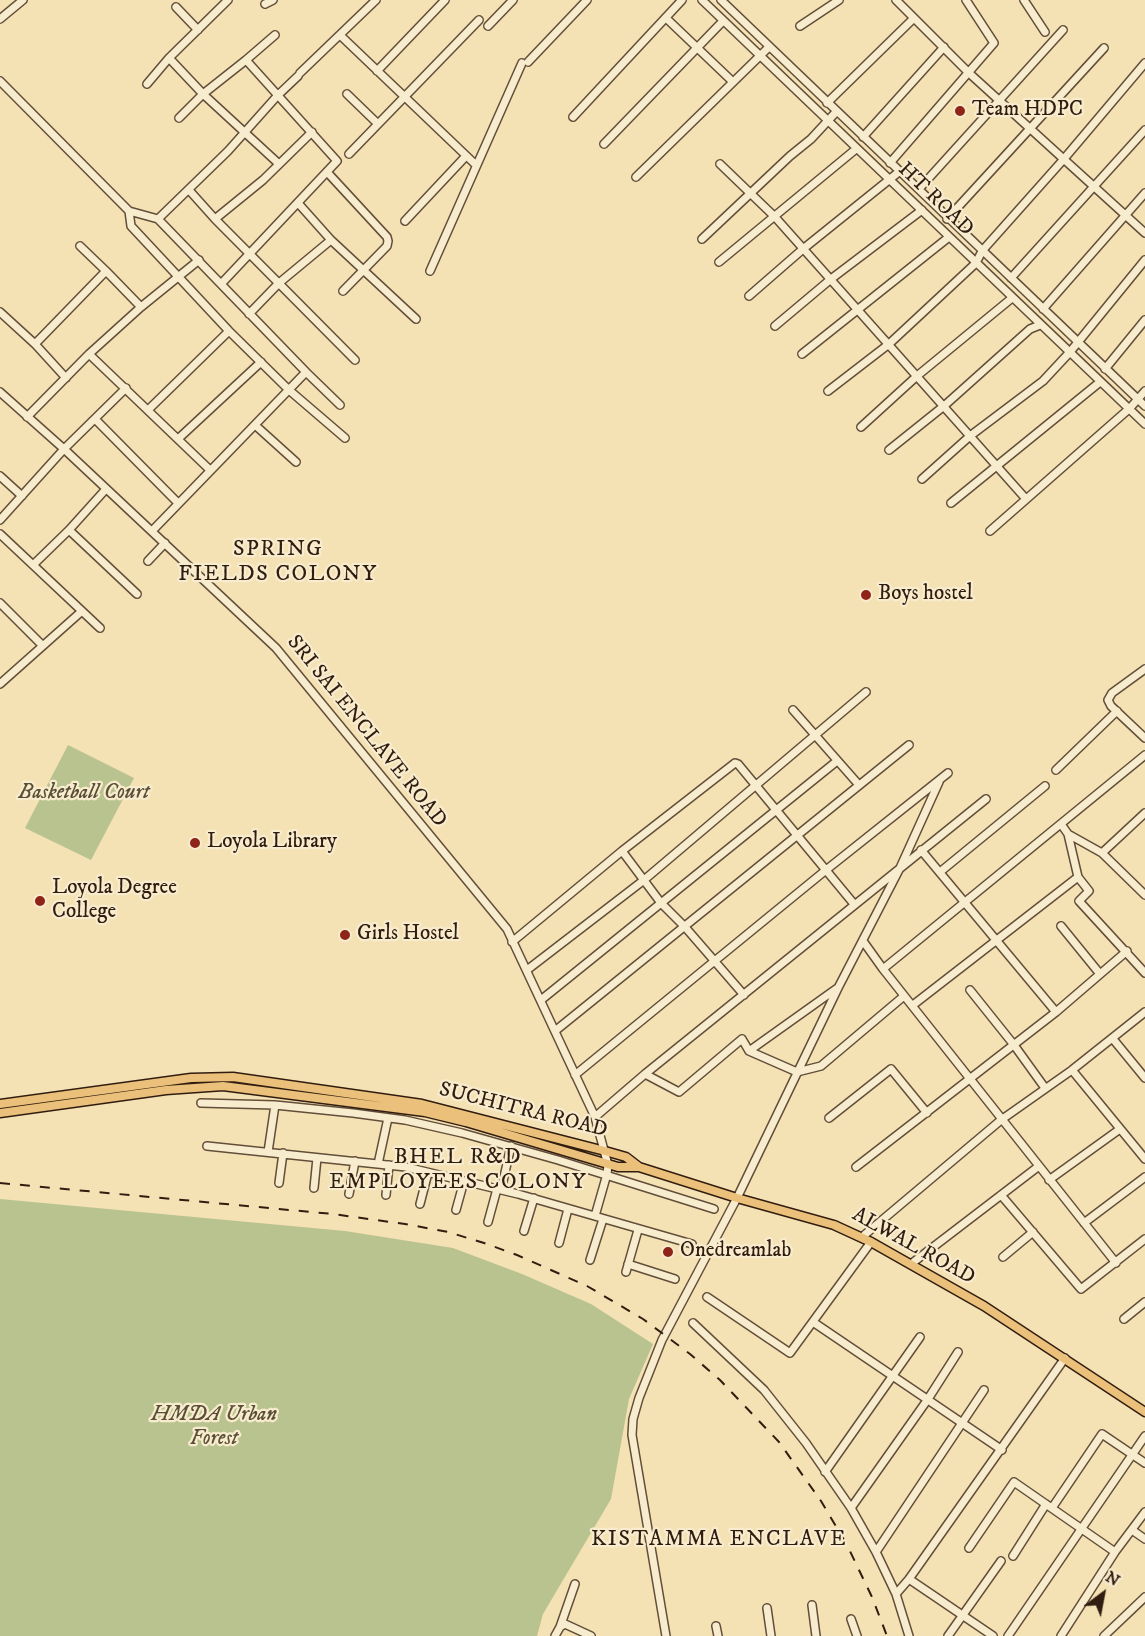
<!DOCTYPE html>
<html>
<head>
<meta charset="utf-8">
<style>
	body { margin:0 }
	#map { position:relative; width:1145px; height:1636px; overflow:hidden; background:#f4e1b4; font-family:"IM FELL DW Pica",serif }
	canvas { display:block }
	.north { position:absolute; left:1073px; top:1564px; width:60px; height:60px; -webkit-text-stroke:4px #f8ecce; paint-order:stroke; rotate:32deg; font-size:16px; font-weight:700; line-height:24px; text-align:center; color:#311d10 }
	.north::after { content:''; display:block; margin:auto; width:21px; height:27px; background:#311d10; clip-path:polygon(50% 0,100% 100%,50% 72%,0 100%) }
</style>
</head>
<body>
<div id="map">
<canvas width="1145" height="1636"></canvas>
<div class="north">N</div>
</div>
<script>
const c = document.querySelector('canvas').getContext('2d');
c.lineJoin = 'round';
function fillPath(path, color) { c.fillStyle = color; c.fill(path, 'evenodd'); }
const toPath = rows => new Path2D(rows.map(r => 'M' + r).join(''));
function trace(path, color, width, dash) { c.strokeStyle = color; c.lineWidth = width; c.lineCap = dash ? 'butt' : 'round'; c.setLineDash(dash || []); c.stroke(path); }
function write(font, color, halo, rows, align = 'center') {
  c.font = font + ' "IM FELL DW Pica",serif'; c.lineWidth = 4.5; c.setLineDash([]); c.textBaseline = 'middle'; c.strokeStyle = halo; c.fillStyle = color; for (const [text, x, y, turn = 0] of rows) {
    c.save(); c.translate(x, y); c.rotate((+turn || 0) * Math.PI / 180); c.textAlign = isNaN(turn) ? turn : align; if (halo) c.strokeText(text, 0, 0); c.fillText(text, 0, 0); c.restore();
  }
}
const green = toPath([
	[68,745,134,778,91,860,25,828],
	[0,1199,345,1231,453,1248,522,1274,591,1304,653,1344,629,1399,611,1499,543,1614,537,1636,0,1636]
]);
const minor = toPath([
	[702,0,1145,424],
	[721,0,1145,406],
	[896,0,969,73,1145,233],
	[1024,0,1045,32],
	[265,4,273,0],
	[176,7,198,30],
	[666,18,733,82],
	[0,19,23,0],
	[488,26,513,0],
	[800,26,839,0],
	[341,36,476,165],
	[169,58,203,94,279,164],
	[246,60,275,35],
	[528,62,587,0],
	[377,71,445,0],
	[300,73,376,0],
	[0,81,129,211,158,219,306,372,152,531],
	[147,84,169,58,228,0],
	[347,94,378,124],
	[827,103,913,19],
	[573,117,682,0],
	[179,118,203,94,246,60,337,161,221,284],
	[863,137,944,47],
	[604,144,723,21],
	[349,154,479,20],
	[890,163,994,43,966,0],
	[720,164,775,217,1026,499],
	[327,172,387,237,388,241,387,246,343,291],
	[636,177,769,47],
	[919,189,1063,30],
	[189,190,215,219,355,360],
	[298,203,331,240,416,319],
	[129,211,131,226,229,331,289,390,345,438],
	[158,219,228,151,278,95,298,76],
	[215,219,263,180,312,132],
	[947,219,1104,48],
	[405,221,466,156],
	[702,239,790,156,811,139,836,112],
	[80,246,106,271],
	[719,262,856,149],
	[430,271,522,63],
	[1011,278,1145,130],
	[749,296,803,249,900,171],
	[1043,309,1145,193],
	[0,312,35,344,66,378],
	[249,314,279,283,331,240],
	[775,326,831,279,922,210],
	[35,344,106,271,141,307],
	[89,354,210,470],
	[802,354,949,237],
	[1105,369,1145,320],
	[306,372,340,405],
	[828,391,889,344,976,263,982,251,1063,160,1145,63],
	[0,392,64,449,276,648,507,929,595,1117,608,1165,607,1174,595,1216],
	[148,410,229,331],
	[27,417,89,354,141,307,199,260],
	[95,419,178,503],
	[255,425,296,462],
	[861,427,917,376,1012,298],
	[178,439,261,362],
	[889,450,944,406,1030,329,1040,325],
	[0,476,22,496],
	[922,479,970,436,1043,381,1070,352,1145,260],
	[951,503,1100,382],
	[0,520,64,449,126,388],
	[69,530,137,594],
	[990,531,1130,408,1145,391],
	[0,534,100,628],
	[148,561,165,543],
	[33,565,69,530,106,489],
	[0,603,42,645],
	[1145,669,1112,693,1108,700,1111,706,1145,738],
	[0,684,82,611],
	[793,710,859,785],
	[1056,770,1117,711],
	[1061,824,1068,834,1078,877,1089,891,1079,901,1145,973],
	[1068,834,1102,853,1145,895],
	[921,850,1056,1012],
	[622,851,661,903,685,927,744,995],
	[1102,853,1145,813],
	[940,872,1045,786],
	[1061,926,1100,974],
	[863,941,883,969,1116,1263],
	[512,942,622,851,735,763,738,764,854,904],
	[883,969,1145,755],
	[527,970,644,880,866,692],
	[970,990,1014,1045,1045,1088],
	[541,1000,837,761],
	[913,1005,1078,877],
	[555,1031,909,745],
	[1113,1039,1145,1078],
	[749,1051,836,989],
	[1072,1070,1145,1159],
	[645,1074,679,1092,742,1039,749,1051,797,1072,821,1066,904,996],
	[575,1075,826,870,948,773],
	[201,1103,275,1105,353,1113,405,1120,462,1133,558,1160,714,1209],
	[595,1117,645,1074,986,799],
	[829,1118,891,1069,927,1113],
	[207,1146,406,1167,518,1194,692,1244],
	[268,1152,275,1105],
	[378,1164,388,1118],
	[856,1167,1056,1012,1127,951],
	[1049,1180,1120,1129],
	[279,1183,283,1153],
	[314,1188,317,1158],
	[501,1190,511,1146],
	[349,1194,355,1161],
	[386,1195,389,1165],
	[1001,1195,1081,1289,1145,1239],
	[420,1204,428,1173],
	[456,1210,464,1181],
	[488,1222,497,1189],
	[1084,1223,1145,1177],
	[524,1231,534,1198],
	[862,1237,1001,1120,1072,1070,1145,1012],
	[559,1243,568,1209],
	[1003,1257,1033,1232],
	[590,1260,603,1219],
	[628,1264,675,1279],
	[911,1264,1039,1166],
	[626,1272,638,1230],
	[707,1297,790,1353,871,1242],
	[1124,1319,1145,1302],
	[813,1322,1002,1450],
	[693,1323,764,1390,806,1443,851,1508,876,1552,896,1594,909,1579,1065,1358],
	[825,1472,920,1337],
	[851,1508,928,1399,958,1352],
	[1052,1508,1102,1434,1145,1463],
	[1132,1530,1145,1539],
	[969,1548,1014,1482,1115,1552],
	[876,1552,984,1390],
	[1013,1556,1046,1504],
	[909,1579,993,1636],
	[896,1594,909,1636],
	[812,1605,816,1636],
	[767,1608,771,1636],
	[851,1619,857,1636],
	[716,1626,718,1636],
	[560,1627,575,1584],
	[555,1636,560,1627,565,1624,591,1636],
	[666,1636,632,1435,633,1419,639,1398,662,1340,737,1198,838,988,900,868,939,782],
	[948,1636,1001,1561],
	[1008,1636,1145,1436],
	[1061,1636,1115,1552,1145,1512],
	[1104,1636,1145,1597]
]);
const major = toPath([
	[0,1104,191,1078,233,1077,422,1104,605,1151,626,1157,639,1167,737,1198,834,1225,871,1242,984,1306,1145,1412],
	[0,1113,166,1090,223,1086,425,1112,466,1122,618,1167,639,1167]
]);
const rail = toPath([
	[0,1183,333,1214,405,1224,448,1232,484,1243,517,1255,587,1286,643,1319,690,1354,720,1380,779,1442,821,1501,847,1545,872,1597,887,1636]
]);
const markers = [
	[960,111,6,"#8f2418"],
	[866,595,6,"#8f2418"],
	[195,843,6,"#8f2418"],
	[40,901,6,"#8f2418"],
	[345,935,6,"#8f2418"],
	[668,1252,6,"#8f2418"]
];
const poiNames = [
	["Team HDPC",972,111],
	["Boys hostel",878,595],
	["Loyola Library",207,843],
	["Loyola Degree",52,889],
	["College",52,913],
	["Girls Hostel",357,935],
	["Onedreamlab",680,1252]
];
const streetNames = [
	["HT ROAD",935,200,44],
	["SRI SAI ENCLAVE ROAD",366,732,51],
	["SUCHITRA ROAD",523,1111,14],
	["ALWAL ROAD",913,1247,29]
];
const parkNames = [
	["Basketball Court",84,794],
	["HMDA Urban",214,1416],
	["Forest",214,1440]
];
const neighbourhoodNames = [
	["SPRING",278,550],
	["FIELDS COLONY",278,575],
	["BHEL R&D",458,1158],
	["EMPLOYEES COLONY",458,1183],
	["KISTAMMA ENCLAVE",719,1540]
];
fillPath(green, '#b9c38f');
trace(minor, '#624e39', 10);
trace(major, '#311d10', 11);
trace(minor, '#f8ecce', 7);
trace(major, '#eac07a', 8);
trace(rail, '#311d10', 2, [10, 10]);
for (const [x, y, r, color] of markers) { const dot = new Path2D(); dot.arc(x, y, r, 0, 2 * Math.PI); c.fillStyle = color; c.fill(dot); trace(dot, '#f8ecce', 2); }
write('21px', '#311d10', '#f8ecce', poiNames, 'left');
write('21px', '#311d10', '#f8ecce', streetNames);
write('italic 21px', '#5a4f36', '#f8ecce', parkNames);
c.letterSpacing = '1.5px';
write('22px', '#311d10', '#f8ecce', neighbourhoodNames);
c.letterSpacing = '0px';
</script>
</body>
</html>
